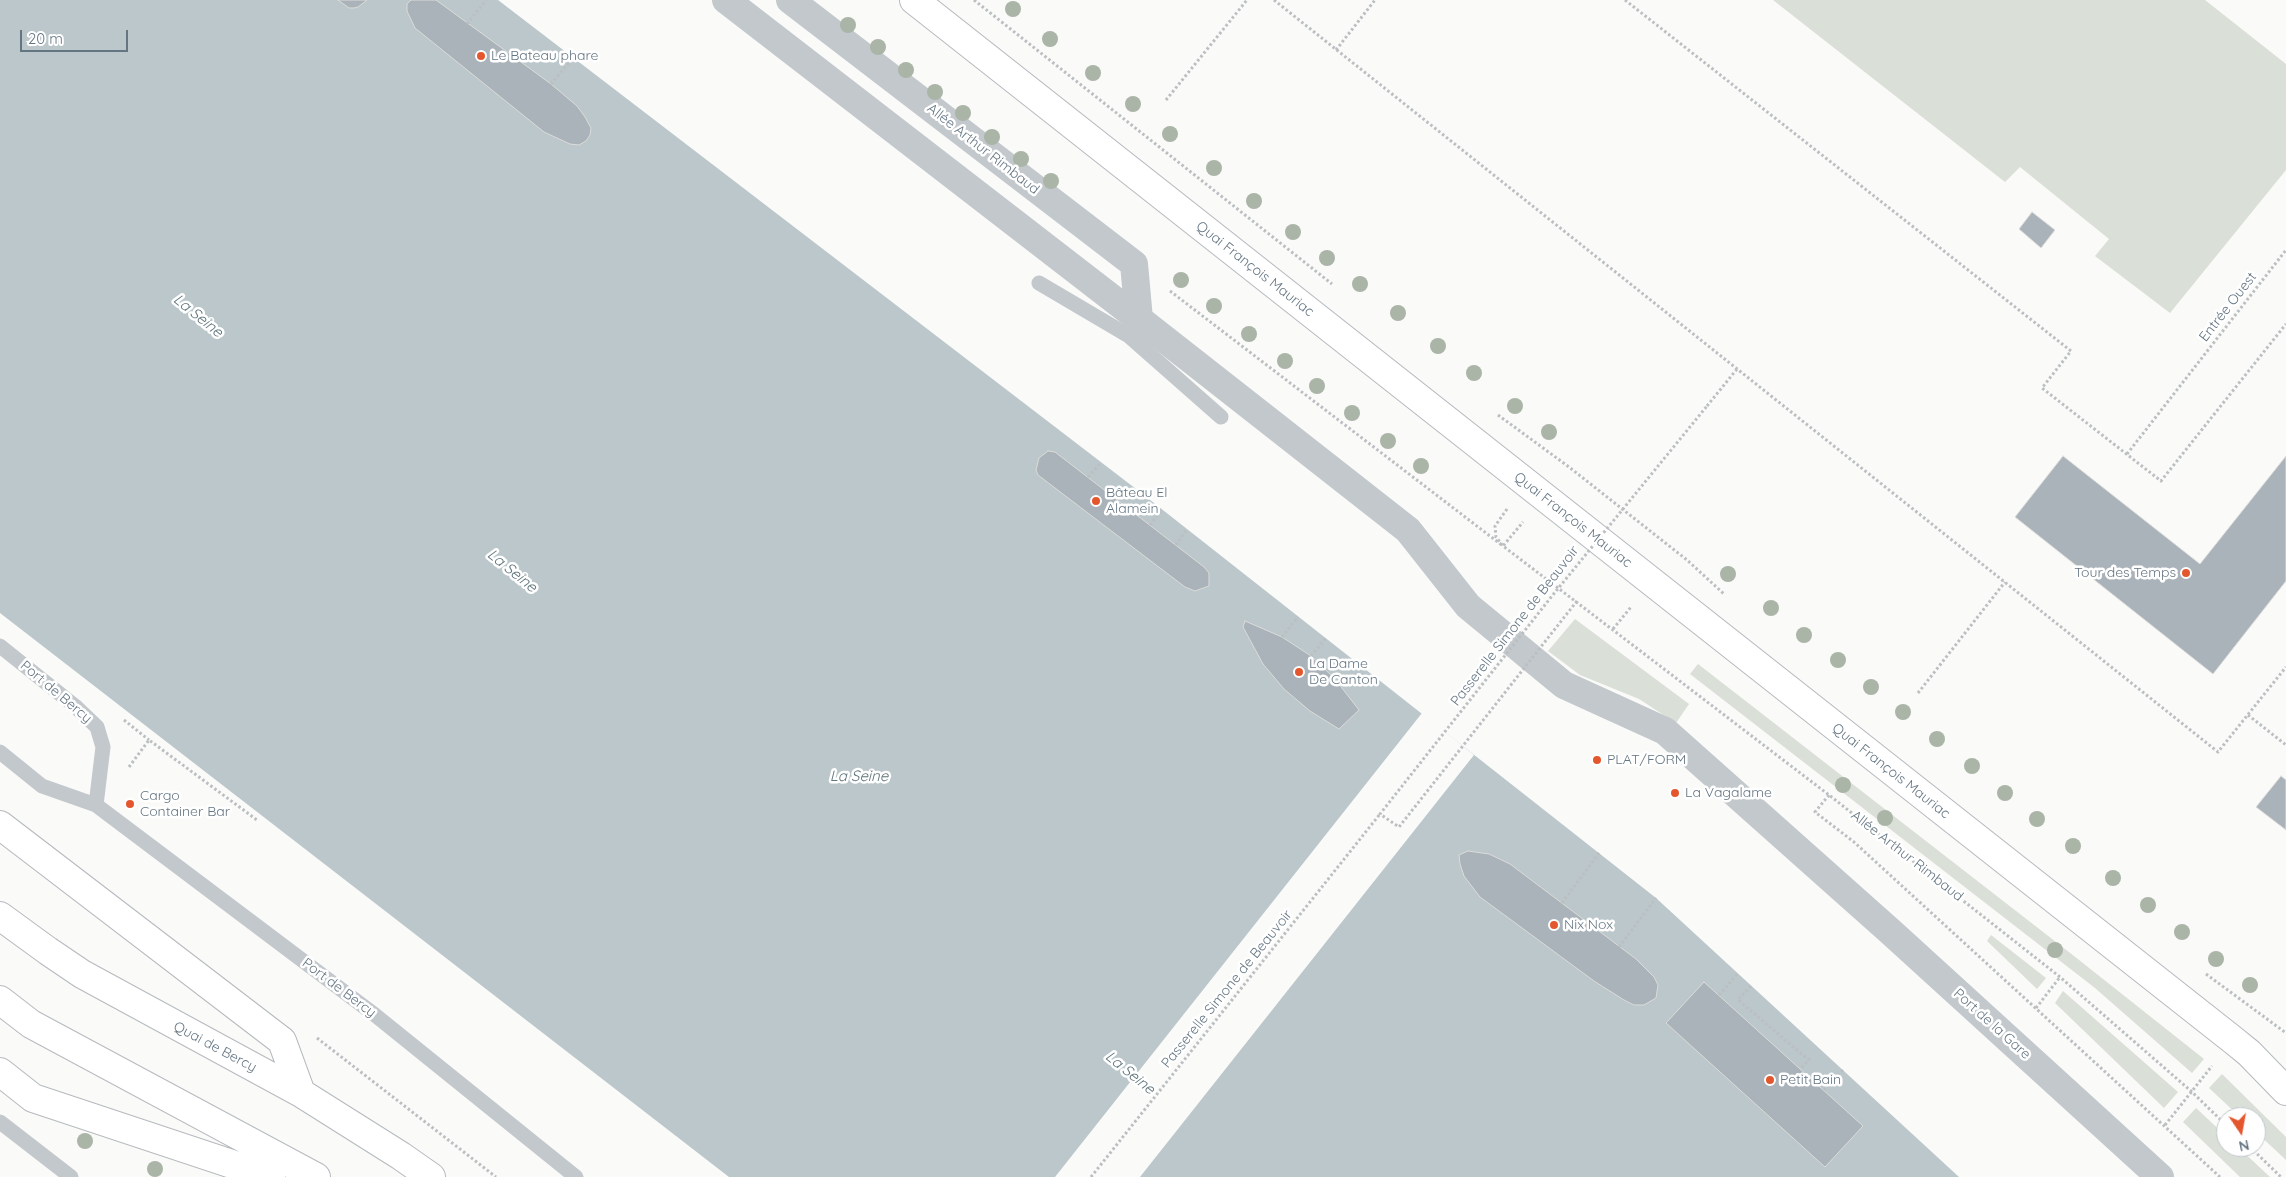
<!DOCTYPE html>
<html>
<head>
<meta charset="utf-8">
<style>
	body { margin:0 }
	#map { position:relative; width:2286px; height:1177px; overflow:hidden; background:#fafaf8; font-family:Quicksand,sans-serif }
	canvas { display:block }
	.north { position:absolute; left:2216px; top:1107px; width:50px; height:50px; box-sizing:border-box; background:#fff; border:1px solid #c1c8cd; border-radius:50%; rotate:168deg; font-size:14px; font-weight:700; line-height:20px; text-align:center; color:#657683 }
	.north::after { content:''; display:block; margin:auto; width:18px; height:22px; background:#e4572e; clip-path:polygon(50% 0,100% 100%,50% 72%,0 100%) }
	.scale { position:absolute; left:20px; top:30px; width:108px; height:22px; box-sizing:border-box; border:2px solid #657683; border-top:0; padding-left:6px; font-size:15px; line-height:18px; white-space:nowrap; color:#657683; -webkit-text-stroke:4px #fff; paint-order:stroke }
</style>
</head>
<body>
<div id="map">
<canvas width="2286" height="1177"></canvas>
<div class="north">N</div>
<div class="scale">20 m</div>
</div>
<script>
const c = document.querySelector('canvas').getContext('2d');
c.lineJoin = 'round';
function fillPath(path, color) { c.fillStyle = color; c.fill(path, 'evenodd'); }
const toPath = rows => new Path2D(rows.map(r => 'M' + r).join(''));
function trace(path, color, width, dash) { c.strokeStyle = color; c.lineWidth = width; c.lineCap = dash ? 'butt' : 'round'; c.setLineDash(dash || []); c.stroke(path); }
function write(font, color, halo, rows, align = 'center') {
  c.font = font + ' Quicksand,sans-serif'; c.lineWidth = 5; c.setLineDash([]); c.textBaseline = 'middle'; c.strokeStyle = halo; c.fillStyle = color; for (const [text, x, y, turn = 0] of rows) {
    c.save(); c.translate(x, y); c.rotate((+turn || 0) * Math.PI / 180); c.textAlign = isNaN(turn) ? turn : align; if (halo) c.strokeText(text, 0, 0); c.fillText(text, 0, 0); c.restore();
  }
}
const green = toPath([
	[1773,0,2205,0,2286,64,2286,170,2170,313,2095,256,2109,239,2020,167,2005,182],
	[1575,619,1689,704,1676,723,1639,699,1580,675,1548,651],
	[1698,664,2074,956,2204,1059,2192,1073,2095,988,1690,674],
	[1991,935,2046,978,2037,989,1987,941],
	[2063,991,2178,1092,2164,1108,2055,1003],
	[2222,1074,2286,1137,2286,1160,2256,1132,2256,1117,2240,1117,2209,1088],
	[2196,1108,2226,1136,2226,1147,2238,1147,2270,1177,2240,1177,2183,1122]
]);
const water = toPath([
	[0,0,498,0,1140,492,1656,898,1959,1177,729,1177,0,613]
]);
const pier = toPath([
	[1422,713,1474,755,1140,1177,1055,1177]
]);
const building = toPath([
	[338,0,367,0,358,7,354,8,349,8,338,0],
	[411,0,436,0,551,84,577,106,585,117,591,128,590,135,586,141,579,145,570,144,544,132,415,28,407,11,407,4,411,0],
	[2032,212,2055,230,2041,248,2019,229,2032,212],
	[1048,451,1055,452,1204,567,1209,573,1209,586,1195,591,1185,587,1038,475,1036,470,1039,458,1048,451],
	[2063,456,2200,564,2286,456,2286,581,2213,674,2015,517,2063,456],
	[1245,621,1282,637,1311,656,1335,679,1359,710,1339,729,1310,711,1284,689,1263,664,1243,627,1245,621],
	[2281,776,2286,780,2286,830,2256,807,2281,776],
	[1468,851,1489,854,1510,864,1636,959,1654,977,1658,985,1656,998,1644,1005,1634,1005,1624,1000,1594,981,1480,897,1464,876,1460,864,1459,855,1468,851],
	[1704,982,1863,1126,1825,1167,1666,1023,1704,982]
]);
const path = toPath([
	[974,0,1332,284],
	[1274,0,2218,752,2286,667],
	[1625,0,2071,351,2042,388,2161,481,2286,324],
	[467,24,486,0],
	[1336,50,1375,0],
	[551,84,573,58],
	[1166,100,1247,0],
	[1170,291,1503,546,1523,522],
	[1707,406,1737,369],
	[1498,415,1569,467,1687,560,1724,594],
	[2127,454,2286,250],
	[1088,477,1101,463],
	[1507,509,1495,526,1496,537,1503,546,1829,795,2060,977,2191,1091,2226,1125],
	[1150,525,1162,509],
	[1176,545,1187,529],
	[1613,629,1631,607],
	[1282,637,1298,617],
	[1311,656,1326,638],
	[1918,693,2005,582],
	[2248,715,2286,745],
	[124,720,149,740],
	[129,767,149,740,257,820],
	[1829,795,1815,812,1854,842,2220,1177],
	[1562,903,1599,853],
	[1619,947,1656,898],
	[2206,974,2286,1033],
	[1751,986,1738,1000,1809,1060,1800,1069],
	[1719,995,1738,973],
	[2036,1008,2060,977],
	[317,1038,496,1177],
	[1824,1090,1843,1070],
	[2165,1125,2212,1066],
	[2250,1147,2281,1177],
	[1091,1177,1380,814]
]);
const lane = toPath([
	[1039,283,1129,336],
	[1139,319,1129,336,1221,417],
	[0,646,75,706,97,727,103,747,96,805],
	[0,752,42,786,96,805,375,1015,576,1177],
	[0,1122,71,1177]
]);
const street = toPath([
	[726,0,1139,319,1408,530,1468,606,1564,685,1665,731,1892,933,2160,1177],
	[790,0,1134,264,1139,319]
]);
const primary = toPath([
	[914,0,2233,1040,2249,1053,2286,1091],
	[0,825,282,1041,301,1093],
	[0,916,48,951,82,974,301,1093,401,1156,431,1177],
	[0,1000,31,1024,316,1177],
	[0,1072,33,1098,271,1177]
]);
const pathBridge = toPath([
	[1577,601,1399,827,1380,814,1552,596,1707,406]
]);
const trees = [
	[1013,9],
	[848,25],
	[1050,39],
	[878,47],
	[906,70],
	[1093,73],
	[935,92],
	[1133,104],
	[963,113],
	[1170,134],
	[992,137],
	[1021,159],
	[1214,168],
	[1051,181],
	[1254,201],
	[1293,232],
	[1327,258],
	[1181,280],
	[1360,284],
	[1214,306],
	[1398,313],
	[1249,334],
	[1438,346],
	[1285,361],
	[1474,373],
	[1317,386],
	[1515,406],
	[1352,413],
	[1549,432],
	[1388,441],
	[1421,466],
	[1728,574],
	[1771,608],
	[1804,635],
	[1838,660],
	[1871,687],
	[1903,712],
	[1937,739],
	[1972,766],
	[1843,785],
	[2005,793],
	[1885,818],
	[2037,819],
	[2073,846],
	[2113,878],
	[2148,905],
	[2182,932],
	[2055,950],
	[2216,959],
	[2250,985],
	[85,1141],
	[155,1169]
];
const markers = [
	[481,56,5,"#e4572e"],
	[1096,501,5,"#e4572e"],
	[2186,573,5,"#e4572e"],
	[1299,672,5,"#e4572e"],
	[1597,760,5,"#e4572e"],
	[1675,793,5,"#e4572e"],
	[130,804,5,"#e4572e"],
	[1554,925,5,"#e4572e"],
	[1770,1080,5,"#e4572e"]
];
const poiNames = [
	["Le Bateau phare",491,56],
	["Bâteau El",1106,493],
	["Alamein",1106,509],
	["Tour des Temps",2176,573,"right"],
	["La Dame",1309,664],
	["De Canton",1309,680],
	["PLAT/FORM",1607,760],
	["La Vagalame",1685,793],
	["Cargo",140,796],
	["Container Bar",140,812],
	["Nix Nox",1564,925],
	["Petit Bain",1780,1080]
];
const streetNames = [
	["Allée Arthur Rimbaud",983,149,38],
	["Quai François Mauriac",1255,269,38],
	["Entrée Ouest",2228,307,-52],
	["Quai François Mauriac",1573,520,38],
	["Passerelle Simone de Beauvoir",1515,626,-52],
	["Port de Bercy",56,692,40],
	["Quai François Mauriac",1891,771,38],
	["Allée Arthur Rimbaud",1907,856,38],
	["Port de Bercy",339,988,37],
	["Passerelle Simone de Beauvoir",1227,989,-51],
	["Port de la Gare",1992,1024,42],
	["Quai de Bercy",215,1047,28]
];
const waterNames = [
	["La Seine",198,316,39],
	["La Seine",512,571,39],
	["La Seine",859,776],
	["La Seine",1130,1073,39]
];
fillPath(green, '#dadfd7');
fillPath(water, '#bbc7cb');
fillPath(pier, '#fafaf8');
fillPath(building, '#aab3b9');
trace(building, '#dcdcda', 1);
trace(primary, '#b5babe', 30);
trace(path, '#bbbfc2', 3, [2.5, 2.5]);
trace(lane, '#c3c8cc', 15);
trace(street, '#c3c8cc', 28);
trace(primary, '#fff', 28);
trace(pathBridge, '#bbbfc2', 3, [2.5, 2.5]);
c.fillStyle = '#aab4a7';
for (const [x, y] of trees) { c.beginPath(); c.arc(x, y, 8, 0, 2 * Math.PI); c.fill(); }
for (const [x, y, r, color] of markers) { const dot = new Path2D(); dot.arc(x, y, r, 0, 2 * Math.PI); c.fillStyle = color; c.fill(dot); trace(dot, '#fff', 2); }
write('14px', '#657683', '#fff', poiNames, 'left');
write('14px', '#657683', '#fff', streetNames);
write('italic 15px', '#60757c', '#fff', waterNames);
</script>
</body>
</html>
